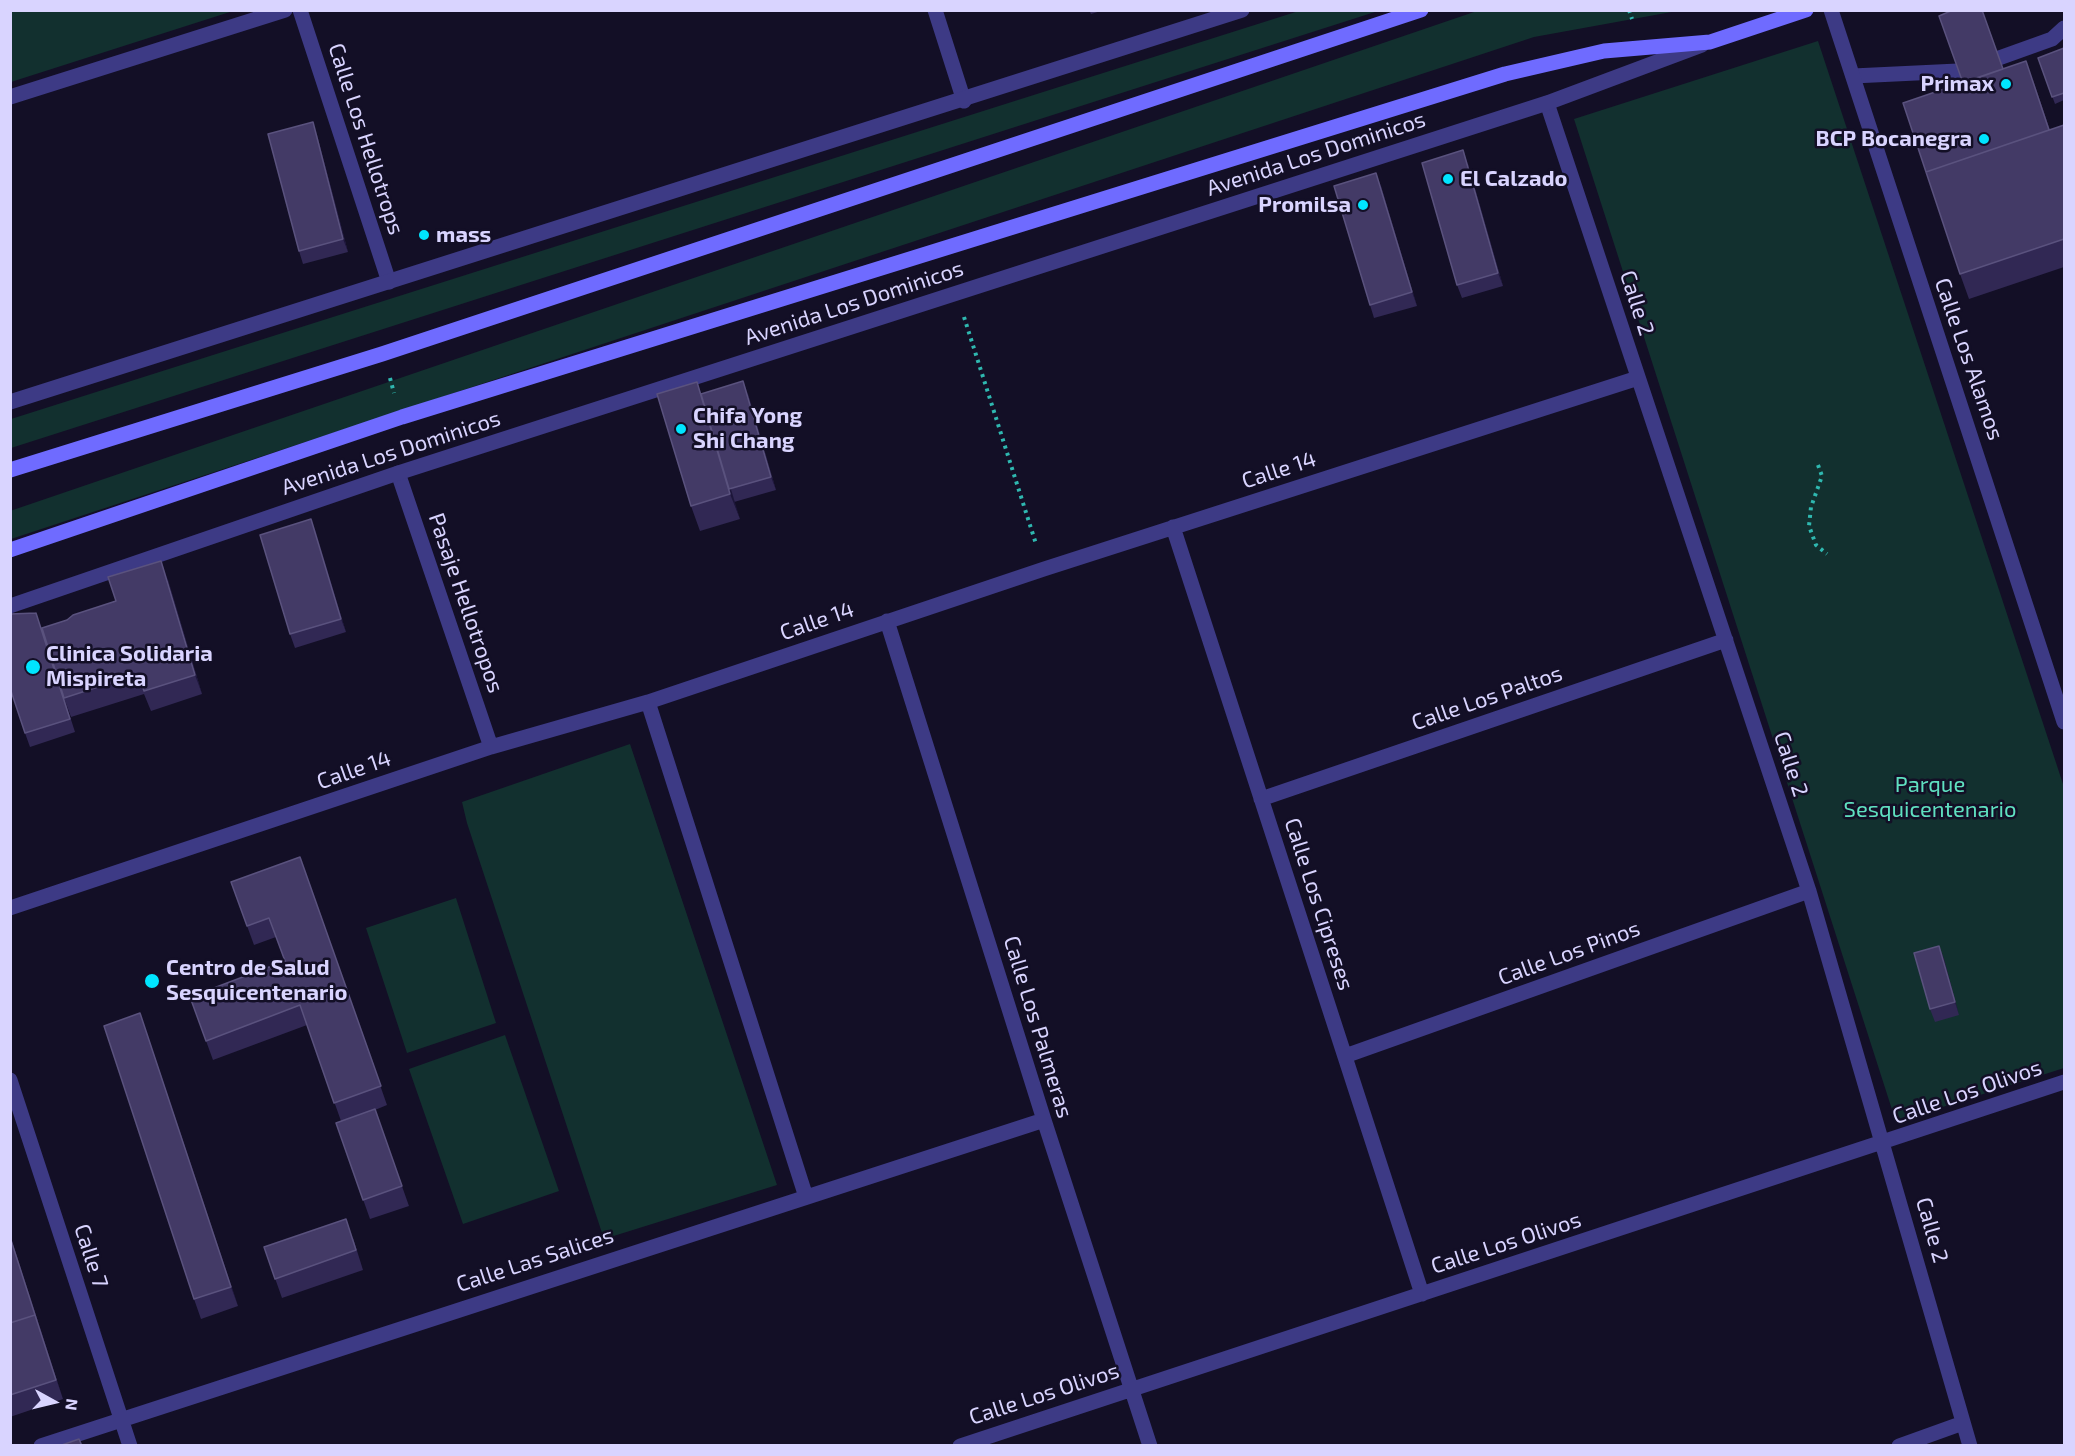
<!DOCTYPE html>
<html>
<head>
<meta charset="utf-8">
<style>
	body { margin:0 }
	#map { position:relative; width:2075px; height:1456px; overflow:hidden; background:#130f26; font-family:"Exo 2",sans-serif }
	canvas { display:block }
	.frame { position:absolute; inset:0; border:12px solid #d9d4ff; pointer-events:none }
	.north { position:absolute; left:24px; top:1372px; width:60px; height:60px; -webkit-text-stroke:4px #130f26; paint-order:stroke; rotate:98deg; font-size:16px; font-weight:700; line-height:24px; text-align:center; color:#d9d4ff }
	.north::after { content:''; display:block; margin:auto; width:21px; height:27px; background:#d9d4ff; clip-path:polygon(50% 0,100% 100%,50% 72%,0 100%) }
</style>
</head>
<body>
<div id="map">
<canvas width="2075" height="1456"></canvas>
<div class="frame"></div>
<div class="north">N</div>
</div>
<script>
const c = document.querySelector('canvas').getContext('2d');
c.lineJoin = 'round';
function fillPath(path, color) { c.fillStyle = color; c.fill(path, 'evenodd'); }
const toPath = rows => new Path2D(rows.map(r => 'M' + r).join(''));
function trace(path, color, width, dash) { c.strokeStyle = color; c.lineWidth = width; c.lineCap = dash ? 'butt' : 'round'; c.setLineDash(dash || []); c.stroke(path); }
function write(font, color, halo, rows, align = 'center') {
  c.font = font + ' "Exo 2",sans-serif'; c.lineWidth = 5; c.setLineDash([]); c.textBaseline = 'middle'; c.strokeStyle = halo; c.fillStyle = color; for (const [text, x, y, turn = 0] of rows) {
    c.save(); c.translate(x, y); c.rotate((+turn || 0) * Math.PI / 180); c.textAlign = isNaN(turn) ? turn : align; if (halo) c.strokeText(text, 0, 0); c.fillText(text, 0, 0); c.restore();
  }
}
const green = toPath([
	[11,10,233,10,233,11,11,82],
	[1302,10,1378,11,11,448,11,419],
	[1477,11,1677,11,1534,37,11,539,10,511],
	[1818,41,2064,787,2064,1068,1896,1122,1574,119],
	[630,744,777,1185,604,1239,467,823,462,802],
	[456,898,496,1023,407,1053,366,928],
	[505,1035,559,1191,463,1224,409,1069]
]);
const path = toPath([
	[1629,10,1632,19],
	[964,317,1036,544],
	[390,378,394,393],
	[1818,465,1822,476,1811,507,1809,526,1816,545,1827,554]
]);
const service = toPath([
	[1999,58,2052,39,2064,28],
	[1853,76,1958,71]
]);
const minor = toPath([
	[300,10,389,282],
	[935,10,964,101],
	[1831,10,2064,722],
	[10,97,285,10],
	[1547,103,1809,891,1970,1446],
	[398,473,491,747],
	[1173,527,1422,1294],
	[887,621,1044,1120,1150,1446],
	[648,702,806,1197],
	[1261,799,1726,640],
	[10,908,491,747,648,702,1044,569,1638,378],
	[1345,1056,1809,891],
	[10,1080,130,1446],
	[41,1446,1044,1120],
	[960,1446,2064,1082],
	[1899,1446,1963,1423]
]);
const tertiary = toPath([
	[10,402,1242,10],
	[10,606,398,473,1547,103,1702,45]
]);
const secondary = toPath([
	[10,470,382,354,1421,10],
	[10,550,402,417,1505,74,1604,51,1710,42,1806,10]
]);
const wall = toPath([
	[1089,10,1104,10,1091,14],
	[2064,48,2064,100,2055,104,2038,58],
	[2003,69,2033,80,2050,130,2064,125,2064,267,1969,299,1960,274],
	[317,135,348,252,303,264,299,251],
	[1468,164,1503,286,1462,298,1457,285],
	[1381,186,1417,306,1374,318,1370,305],
	[697,382,701,394,748,394,776,490,734,502,740,519,700,531,691,506],
	[311,519,346,632,295,648,290,634],
	[168,580,202,694,151,711,144,694,71,717,64,698,75,732,30,747,25,733,36,613,64,698,116,601],
	[300,857,387,1105,375,1110,409,1206,370,1219,336,1123,341,1121,307,1025,213,1060,190,997,285,961,276,937,254,945,231,882],
	[1939,946,1944,959,1959,1015,1935,1022,1930,1009],
	[147,1033,238,1306,201,1319,194,1299],
	[10,1235,63,1399,10,1417],
	[353,1238,363,1270,282,1298,264,1247]
]);
const shadedWall = toPath([
	[313,122,317,135,348,252,343,239],
	[1463,150,1468,164,1503,286,1498,273],
	[1376,173,1381,186,1417,306,1412,292],
	[743,381,748,394,776,490,771,477],
	[697,382,706,407,740,519,730,494],
	[311,519,316,532,346,632,341,619],
	[161,561,168,580,202,694,195,675],
	[1939,946,1944,959,1959,1015,1955,1002],
	[140,1013,147,1033,238,1306,231,1287],
	[10,1235,42,1334,63,1399,35,1315]
]);
const building = toPath([
	[1953,10,1982,10,2003,69,1963,83,1939,16,1953,10],
	[2064,48,2064,93,2052,97,2038,58,2064,48],
	[2026,61,2049,130,1926,172,1903,103,2026,61],
	[313,122,343,239,299,251,268,134,313,122],
	[2064,125,2064,239,1960,274,1926,172,2064,125],
	[1463,150,1498,273,1457,285,1422,163,1463,150],
	[1376,173,1412,292,1370,305,1334,186,1376,173],
	[743,381,771,477,729,489,701,394,743,381],
	[697,382,730,494,691,506,657,394,697,382],
	[311,519,341,619,290,634,260,535,311,519],
	[161,561,195,675,144,691,138,674,64,698,42,628,67,620,73,615,116,601,108,577,161,561],
	[36,613,70,719,25,733,10,688,10,614,36,613],
	[300,857,381,1086,334,1103,300,1005,206,1041,190,997,285,961,269,918,247,926,231,882,300,857],
	[1939,946,1955,1002,1930,1009,1914,953,1939,946],
	[140,1013,231,1287,194,1299,104,1026,140,1013],
	[375,1109,402,1186,363,1200,336,1123,375,1109],
	[346,1219,356,1250,275,1279,264,1247,346,1219],
	[10,1237,37,1321,35,1315,10,1323,10,1237],
	[35,1315,56,1380,10,1395,10,1323,35,1315],
	[79,1439,82,1446,59,1446,79,1439]
]);
const markers = [
	[2006,84,6,"#00e5ff"],
	[1984,139,6,"#00e5ff"],
	[1448,179,6,"#00e5ff"],
	[1363,205,6,"#00e5ff"],
	[424,235,6,"#00e5ff"],
	[681,429,6,"#00e5ff"],
	[33,667,8,"#00e5ff"],
	[152,981,8,"#00e5ff"]
];
const poiNames = [
	["Primax",1994,84,"right"],
	["BCP Bocanegra",1972,139,"right"],
	["El Calzado",1460,179],
	["Promilsa",1351,205,"right"],
	["mass",436,235],
	["Chifa Yong",693,416],
	["Shi Chang",693,441],
	["Clinica Solidaria",46,654],
	["Mispireta",46,679],
	["Centro de Salud",166,968],
	["Sesquicentenario",166,993]
];
const streetNames = [
	["Calle Los Hellotrops",366,139,72],
	["Avenida Los Dominicos",1316,154,-18],
	["Avenida Los Dominicos",854,303,-18],
	["Calle 2",1637,303,72],
	["Calle Los Alamos",1969,359,71],
	["Avenida Los Dominicos",391,453,-18],
	["Calle 14",1279,470,-18],
	["Pasaje Hellotropos",466,603,71],
	["Calle 14",817,621,-19],
	["Calle Los Paltos",1487,698,-19],
	["Calle 2",1791,764,72],
	["Calle 14",354,770,-19],
	["Calle Los Cipreses",1319,904,72],
	["Calle Los Pinos",1569,953,-20],
	["Calle Los Palmeras",1038,1027,73],
	["Calle Los Olivos",1967,1092,-19],
	["Calle 2",1932,1230,74],
	["Calle Los Olivos",1506,1243,-18],
	["Calle 7",91,1256,72],
	["Calle Las Salices",535,1260,-18],
	["Calle Los Olivos",1044,1394,-18]
];
const parkNames = [
	["Parque",1930,785],
	["Sesquicentenario",1930,810]
];
fillPath(green, '#12302f');
trace(path, '#2fb8b0', 4, [3, 4.5]);
trace(service, '#3d3a85', 15);
trace(minor, '#3d3a85', 15);
trace(tertiary, '#3d3a85', 15);
trace(secondary, '#6f6bff', 15);
fillPath(wall, '#312854');
fillPath(shadedWall, '#1d163a');
fillPath(building, '#433a66');
trace(building, '#5a527e', 1.5);
for (const [x, y, r, color] of markers) { const dot = new Path2D(); dot.arc(x, y, r, 0, 2 * Math.PI); c.fillStyle = color; c.fill(dot); trace(dot, '#130f26', 2); }
write('bold 22px', '#d9d4ff', '#130f26', poiNames, 'left');
write('22px', '#d9d4ff', '#130f26', streetNames);
write('22px', '#5fe0c0', '#130f26', parkNames);
</script>
</body>
</html>
